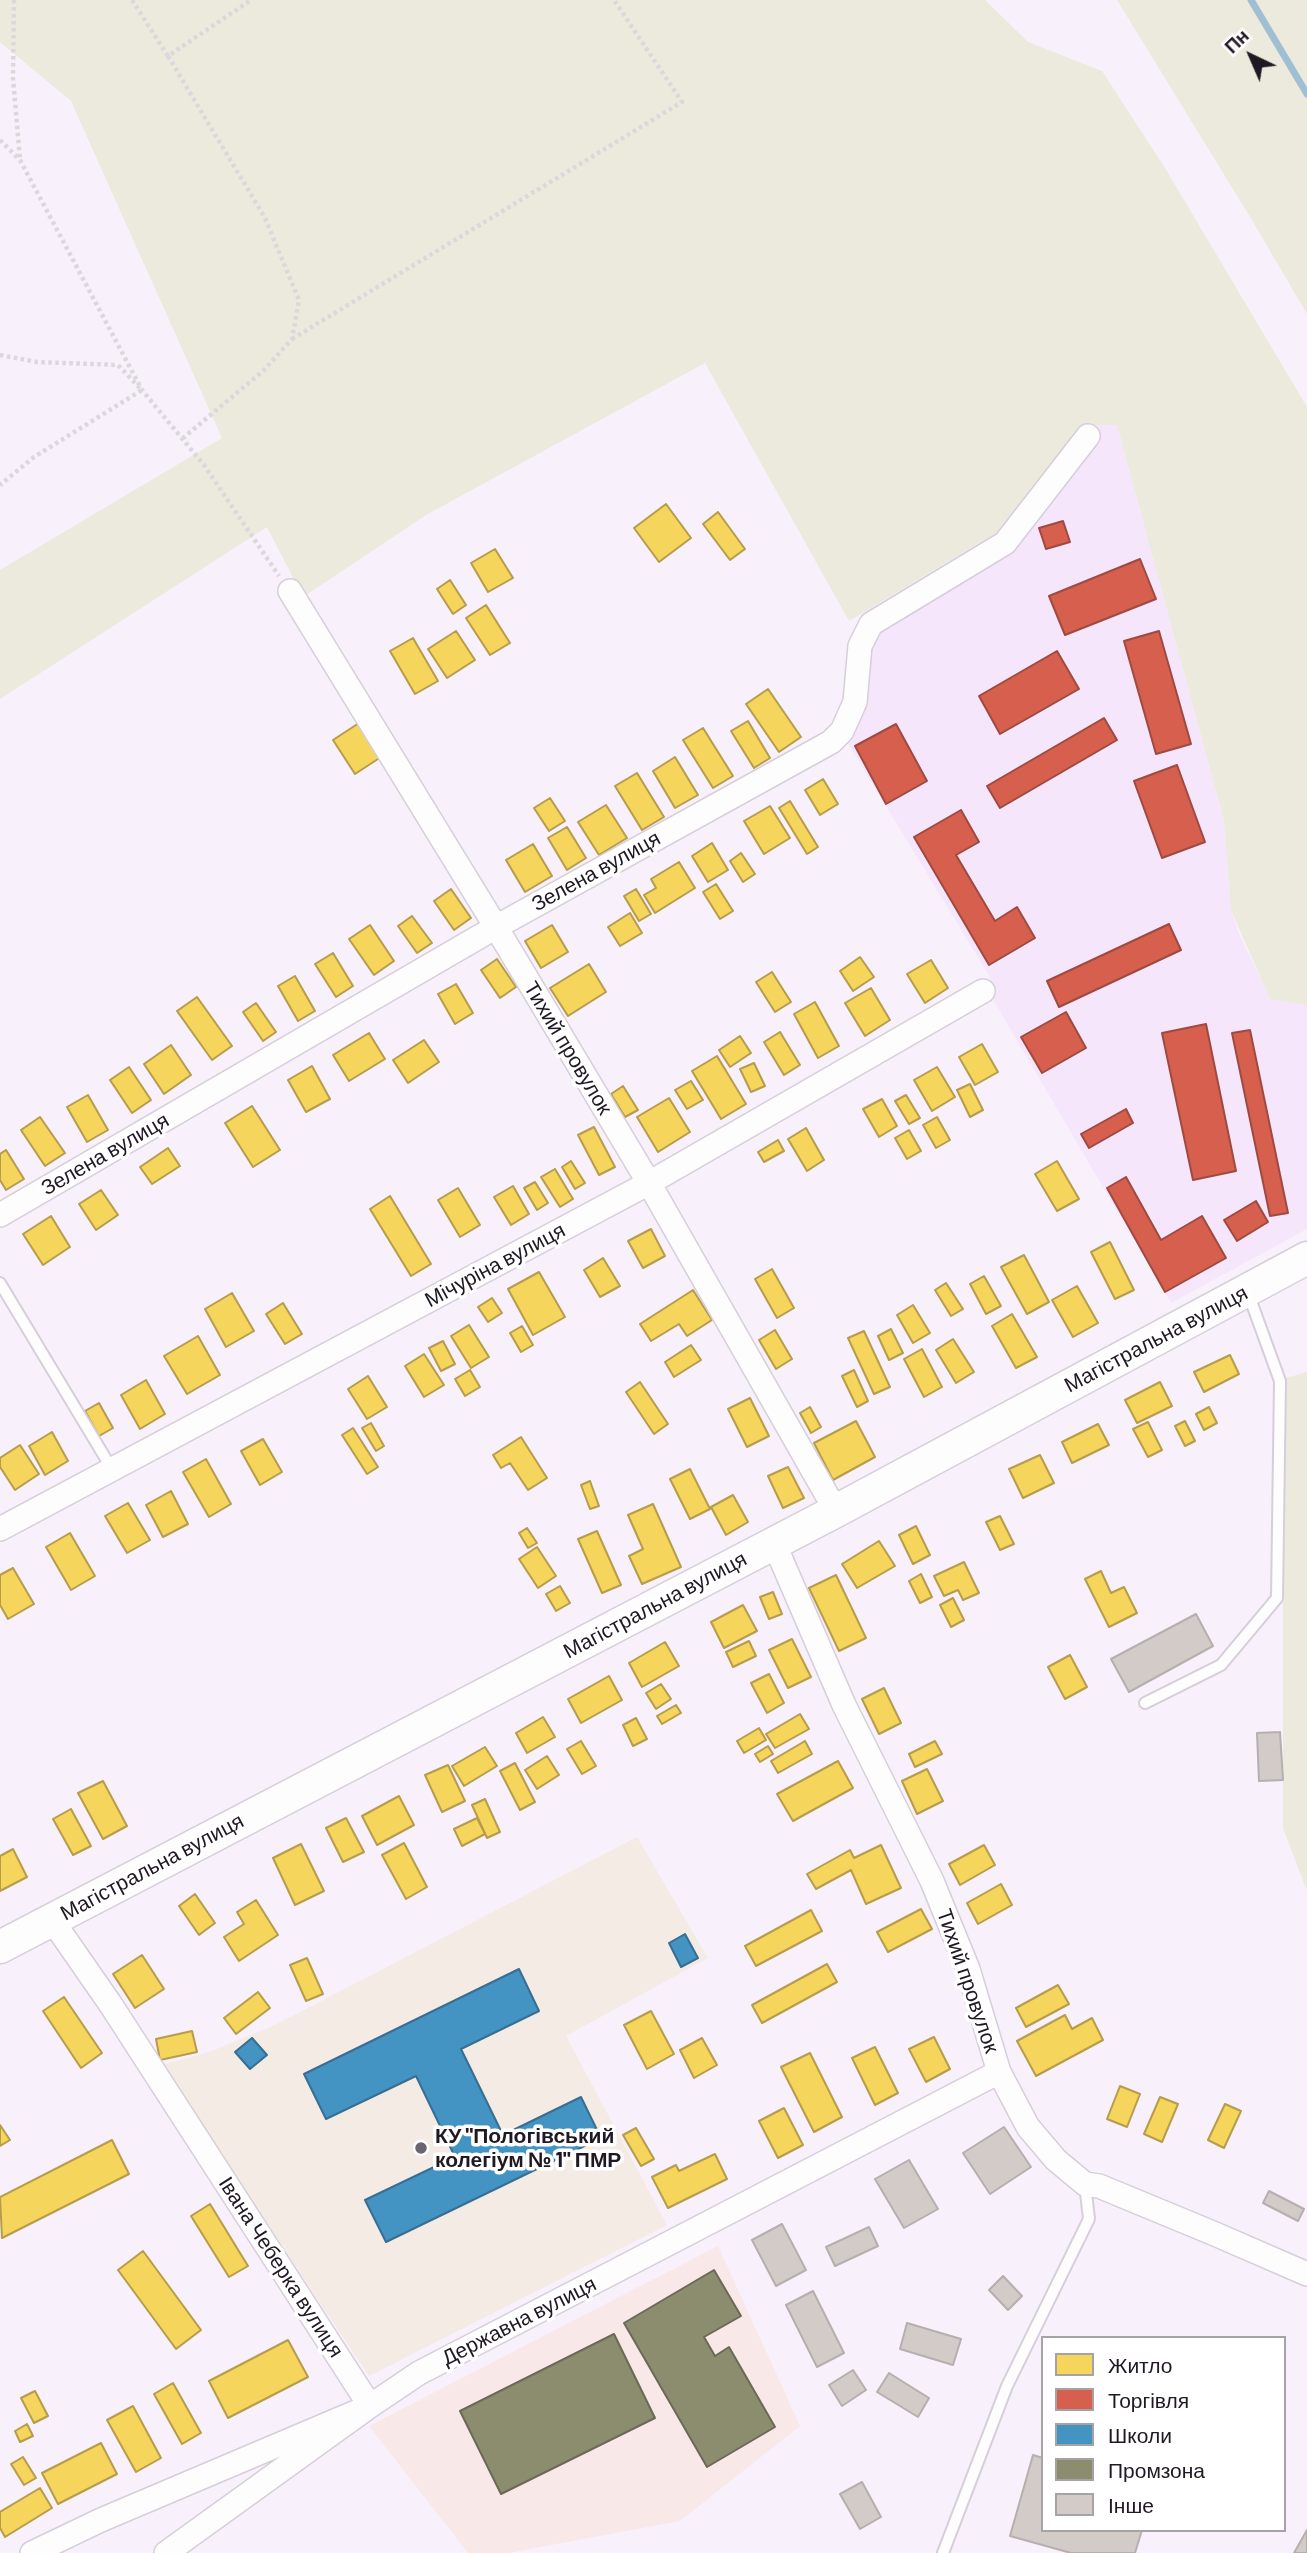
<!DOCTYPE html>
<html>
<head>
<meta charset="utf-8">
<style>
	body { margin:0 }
	#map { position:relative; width:1307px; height:2553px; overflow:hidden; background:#f8f0fb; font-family:Barlow,sans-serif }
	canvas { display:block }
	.legend { position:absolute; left:1041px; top:2336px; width:245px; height:196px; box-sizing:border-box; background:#fff; border:2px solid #a6a3a7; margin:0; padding:9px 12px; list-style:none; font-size:21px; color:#201823 }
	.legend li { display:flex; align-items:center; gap:14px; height:35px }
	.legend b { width:35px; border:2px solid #a6a3a7 }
	.north { position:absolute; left:1216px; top:21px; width:70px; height:70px; -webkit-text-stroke:5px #fff; paint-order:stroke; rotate:316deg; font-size:19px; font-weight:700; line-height:28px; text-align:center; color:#201823 }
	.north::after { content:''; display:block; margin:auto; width:24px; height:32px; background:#201823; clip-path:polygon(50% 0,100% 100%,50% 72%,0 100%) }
</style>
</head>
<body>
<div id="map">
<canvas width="1307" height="2553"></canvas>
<ul class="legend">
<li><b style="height:19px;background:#f6d55c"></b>Житло</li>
<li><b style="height:19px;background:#d6604d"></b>Торгівля</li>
<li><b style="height:19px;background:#4393c3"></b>Школи</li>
<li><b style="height:19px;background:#8c8c6e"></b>Промзона</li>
<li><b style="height:19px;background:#d3cbc8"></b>Інше</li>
</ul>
<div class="north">Пн</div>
</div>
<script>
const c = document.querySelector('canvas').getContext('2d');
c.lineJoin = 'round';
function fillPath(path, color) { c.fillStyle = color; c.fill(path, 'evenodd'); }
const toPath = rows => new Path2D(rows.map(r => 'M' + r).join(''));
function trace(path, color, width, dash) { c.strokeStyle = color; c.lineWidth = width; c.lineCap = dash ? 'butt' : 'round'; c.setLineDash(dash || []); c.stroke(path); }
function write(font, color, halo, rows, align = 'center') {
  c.font = font + ' Barlow,sans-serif'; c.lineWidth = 7; c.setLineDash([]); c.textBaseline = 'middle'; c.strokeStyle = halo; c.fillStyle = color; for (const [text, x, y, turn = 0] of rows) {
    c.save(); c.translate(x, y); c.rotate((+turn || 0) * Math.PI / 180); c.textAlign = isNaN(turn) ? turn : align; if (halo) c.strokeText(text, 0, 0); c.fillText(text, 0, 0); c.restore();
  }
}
const built = toPath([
	[1098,425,1117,425,1224,821,1231,910,1239,934,1270,998,1307,1005,1307,1229,1171,1303,992,998,990,977,844,737,866,647,876,627,1009,545]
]);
const industrial = toPath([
	[718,2246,800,2426,680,2521,508,2553,468,2553,369,2426]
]);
const education = toPath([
	[637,1837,708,1958,566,2036,667,2225,369,2376,161,2065,212,2051,277,2024]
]);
const green = toPath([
	[0,0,985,0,1028,42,1102,71,1165,168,1307,407,1307,1005,1270,999,1231,910,1224,821,1117,425,1084,425,997,532,849,621,705,363,426,515,303,597,267,527,0,699,0,570,222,438,71,101,0,42],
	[1117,0,1307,0,1307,314,1252,220],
	[1307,1372,1307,1891,1283,1828,1283,1379]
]);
const homes = toPath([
	[666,504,691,538,659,562,634,528,666,504],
	[718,512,745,549,730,560,703,524,718,512],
	[495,549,513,578,488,592,471,563,495,549],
	[450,580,466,605,453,614,437,589,450,580],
	[486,605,510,643,490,655,466,618,486,605],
	[456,631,475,660,447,678,428,649,456,631],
	[413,638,438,681,415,694,390,651,413,638],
	[768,689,801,737,779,752,746,704,768,689],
	[748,721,770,758,754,768,731,731,748,721],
	[359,723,381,757,355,774,333,740,359,723],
	[703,728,733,776,713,788,683,740,703,728],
	[675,757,698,795,675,808,653,771,675,757],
	[637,773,664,817,642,830,615,786,637,773],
	[823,779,838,804,820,815,805,790,823,779],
	[550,798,565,821,549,831,534,808,550,798],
	[790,801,818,847,807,854,779,808,790,801],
	[606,805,627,838,599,855,578,822,606,805],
	[770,806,790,838,764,854,744,821,770,806],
	[567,827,586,858,567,870,548,838,567,827],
	[712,843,728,870,708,882,692,856,712,843],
	[533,844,552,876,525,892,506,860,533,844],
	[741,853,755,874,743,882,730,861,741,853],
	[679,862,695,888,655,913,644,895,656,888,651,879,679,862],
	[716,884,733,911,720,919,703,892,716,884],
	[451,889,471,918,454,930,434,901,451,889],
	[636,889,651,914,639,921,624,896,636,889],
	[630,913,642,933,620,946,608,927,630,913],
	[412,916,432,943,417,953,398,926,412,916],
	[370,925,394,961,374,975,349,939,370,925],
	[552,925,568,952,541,968,525,941,552,925],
	[333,953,353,986,336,997,315,964,333,953],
	[860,957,874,977,853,991,840,971,860,957],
	[497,959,516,987,500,998,481,970,497,959],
	[931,960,948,988,925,1003,907,974,931,960],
	[589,964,606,992,568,1016,550,988,589,964],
	[772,972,791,1002,775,1012,756,982,772,972],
	[295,976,315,1011,298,1021,278,986,295,976],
	[456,984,473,1013,455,1024,438,994,456,984],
	[871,988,890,1020,865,1036,845,1003,871,988],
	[197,997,232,1046,212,1060,177,1011,197,997],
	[815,1002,839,1046,818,1058,794,1014,815,1002],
	[256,1003,276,1032,263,1041,243,1012,256,1003],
	[780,1032,800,1065,784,1075,764,1042,780,1032],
	[369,1033,385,1059,349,1081,333,1055,369,1033],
	[740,1036,751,1053,730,1067,719,1050,740,1036],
	[424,1040,439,1062,408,1083,393,1060,424,1040],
	[982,1044,998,1072,975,1085,959,1057,982,1044],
	[171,1045,191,1075,164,1094,144,1064,171,1045],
	[717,1056,746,1104,721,1119,692,1071,717,1056],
	[754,1063,765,1086,751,1092,740,1069,754,1063],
	[312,1066,330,1099,306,1112,288,1080,312,1066],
	[129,1067,151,1100,132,1113,110,1080,129,1067],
	[937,1067,955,1097,932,1111,914,1080,937,1067],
	[691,1081,703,1100,687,1109,675,1090,691,1081],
	[970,1084,983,1110,970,1117,957,1090,970,1084],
	[623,1086,638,1110,625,1117,611,1094,623,1086],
	[88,1095,108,1130,87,1142,67,1107,88,1095],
	[906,1095,920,1118,909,1124,895,1101,906,1095],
	[669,1098,690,1132,658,1152,637,1117,669,1098],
	[882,1099,897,1126,879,1137,863,1109,882,1099],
	[252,1106,280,1150,253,1167,225,1123,252,1106],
	[40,1117,65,1153,45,1166,21,1130,40,1117],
	[937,1117,950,1140,936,1148,923,1125,937,1117],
	[594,1127,615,1167,599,1175,578,1135,594,1127],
	[806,1128,824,1160,807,1171,788,1139,806,1128],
	[909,1130,921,1151,907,1159,895,1138,909,1130],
	[778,1140,784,1151,764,1162,758,1152,778,1140],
	[168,1148,180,1166,152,1184,140,1167,168,1148],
	[6,1150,24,1179,6,1190,0,1180,0,1154,6,1150],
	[571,1161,585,1183,575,1189,562,1167,571,1161],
	[1057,1161,1079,1199,1057,1211,1035,1174,1057,1161],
	[555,1169,573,1199,560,1207,541,1177,555,1169],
	[535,1182,548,1203,537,1210,524,1188,535,1182],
	[513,1186,529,1214,511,1225,494,1197,513,1186],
	[458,1188,480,1225,460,1237,438,1200,458,1188],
	[101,1190,118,1215,96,1230,79,1204,101,1190],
	[390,1196,431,1264,411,1276,370,1209,390,1196],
	[51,1216,70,1247,43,1265,23,1234,51,1216],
	[651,1229,665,1256,643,1268,628,1241,651,1229],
	[1110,1242,1134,1290,1115,1299,1091,1252,1110,1242],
	[1024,1255,1049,1302,1027,1314,1001,1267,1024,1255],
	[603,1258,620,1286,600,1297,584,1270,603,1258],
	[772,1269,794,1308,777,1318,755,1279,772,1269],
	[539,1272,565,1317,533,1335,508,1289,539,1272],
	[984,1276,1001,1306,986,1314,970,1284,984,1276],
	[946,1283,963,1309,951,1316,935,1290,946,1283],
	[1077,1286,1098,1323,1073,1337,1052,1300,1077,1286],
	[693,1290,712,1320,687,1336,679,1324,651,1341,640,1324,693,1290],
	[232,1293,254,1331,226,1347,205,1309,232,1293],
	[492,1298,502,1313,488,1322,478,1307,492,1298],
	[283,1303,302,1334,285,1344,266,1314,283,1303],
	[913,1305,930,1333,913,1343,897,1315,913,1305],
	[1012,1314,1037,1357,1016,1368,992,1326,1012,1314],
	[469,1325,489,1357,471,1368,451,1336,469,1325],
	[522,1326,533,1345,521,1352,510,1333,522,1326],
	[891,1329,903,1353,889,1360,878,1336,891,1329],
	[775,1330,792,1359,776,1369,759,1340,775,1330],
	[864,1331,890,1387,874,1394,848,1338,864,1331],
	[198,1336,220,1375,187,1394,164,1356,198,1336],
	[953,1339,974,1372,956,1383,936,1350,953,1339],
	[443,1341,455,1364,441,1371,429,1348,443,1341],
	[691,1345,701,1360,674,1377,665,1362,691,1345],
	[922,1349,942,1387,924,1397,904,1359,922,1349],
	[424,1354,444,1385,424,1397,405,1366,424,1354],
	[1230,1355,1239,1374,1204,1392,1194,1372,1230,1355],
	[470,1370,480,1387,465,1396,455,1379,470,1370],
	[854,1370,868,1401,857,1407,842,1376,854,1370],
	[368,1376,387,1407,367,1419,348,1389,368,1376],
	[146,1380,165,1414,140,1429,121,1395,146,1380],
	[640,1382,668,1424,654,1434,626,1392,640,1382],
	[1160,1382,1172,1406,1137,1423,1125,1400,1160,1382],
	[750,1398,769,1436,747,1447,728,1409,750,1398],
	[99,1403,113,1428,99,1436,85,1411,99,1403],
	[810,1407,821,1427,811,1433,800,1413,810,1407],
	[1209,1407,1217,1423,1204,1430,1196,1414,1209,1407],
	[856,1421,875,1457,833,1480,814,1443,856,1421],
	[1185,1421,1195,1441,1185,1446,1175,1426,1185,1421],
	[1148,1422,1162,1450,1148,1457,1133,1429,1148,1422],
	[371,1423,384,1446,376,1451,362,1428,371,1423],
	[1098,1424,1109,1445,1072,1463,1062,1442,1098,1424],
	[353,1428,378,1467,367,1474,342,1435,353,1428],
	[52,1432,68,1461,45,1475,29,1446,52,1432],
	[521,1437,547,1478,528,1490,510,1463,501,1468,493,1455,521,1437],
	[263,1439,282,1472,260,1485,241,1451,263,1439],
	[20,1445,39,1474,15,1490,0,1467,0,1458,20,1445],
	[1040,1455,1054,1483,1023,1498,1009,1469,1040,1455],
	[206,1459,231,1504,209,1517,183,1472,206,1459],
	[788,1467,804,1498,783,1508,768,1476,788,1467],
	[690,1469,710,1509,690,1519,670,1479,690,1469],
	[590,1481,599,1506,590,1509,581,1485,590,1481],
	[171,1491,188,1524,163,1537,146,1505,171,1491],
	[733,1495,748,1522,726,1535,711,1507,733,1495],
	[128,1503,150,1540,127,1553,105,1516,128,1503],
	[653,1504,681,1567,642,1584,629,1556,643,1549,628,1515,653,1504],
	[1000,1516,1014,1544,1000,1550,986,1522,1000,1516],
	[916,1526,930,1555,913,1564,899,1535,916,1526],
	[527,1528,537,1543,528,1548,519,1533,527,1528],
	[597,1531,621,1585,602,1593,578,1539,597,1531],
	[70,1533,95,1576,71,1590,46,1547,70,1533],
	[879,1541,895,1566,857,1588,842,1564,879,1541],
	[537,1547,556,1576,538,1588,519,1559,537,1547],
	[964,1562,979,1593,963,1600,958,1590,944,1596,934,1576,964,1562],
	[13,1568,34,1604,8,1619,0,1605,0,1575,13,1568],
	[1101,1571,1111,1593,1124,1587,1137,1613,1109,1627,1085,1579,1101,1571],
	[921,1574,932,1597,920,1603,909,1581,921,1574],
	[836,1575,866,1638,839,1651,809,1588,836,1575],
	[560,1586,570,1603,556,1611,546,1594,560,1586],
	[773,1592,782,1614,769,1619,760,1597,773,1592],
	[953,1598,964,1620,951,1627,940,1605,953,1598],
	[743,1605,757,1631,724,1648,711,1622,743,1605],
	[792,1639,811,1677,788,1688,769,1650,792,1639],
	[749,1641,756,1656,733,1667,726,1652,749,1641],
	[665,1642,679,1666,642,1687,629,1663,665,1642],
	[1070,1655,1087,1687,1065,1699,1048,1667,1070,1655],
	[769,1674,784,1703,767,1713,751,1683,769,1674],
	[609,1676,622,1700,581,1723,568,1699,609,1676],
	[661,1684,671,1699,656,1709,646,1693,661,1684],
	[884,1688,901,1723,879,1734,862,1699,884,1688],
	[676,1705,681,1713,662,1724,657,1716,676,1705],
	[800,1714,809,1729,775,1748,766,1734,800,1714],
	[543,1717,555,1737,527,1753,516,1733,543,1717],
	[636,1718,647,1739,633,1746,623,1725,636,1718],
	[759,1728,766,1740,744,1753,737,1741,759,1728],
	[581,1741,596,1766,582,1774,567,1749,581,1741],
	[805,1741,812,1754,778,1773,771,1761,805,1741],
	[935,1741,942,1754,915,1767,909,1754,935,1741],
	[768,1746,773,1754,760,1762,755,1754,768,1746],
	[485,1747,497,1766,464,1786,452,1766,485,1747],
	[547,1756,559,1775,537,1789,525,1770,547,1756],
	[838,1761,853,1788,793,1821,777,1794,838,1761],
	[515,1763,535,1802,520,1810,500,1771,515,1763],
	[448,1765,465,1801,442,1812,425,1775,448,1765],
	[927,1769,943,1801,917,1814,902,1781,927,1769],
	[103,1781,127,1826,103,1839,78,1793,103,1781],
	[399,1796,414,1825,377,1845,362,1816,399,1796],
	[485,1799,500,1832,487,1838,472,1805,485,1799],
	[71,1809,91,1846,73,1855,53,1819,71,1809],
	[346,1818,364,1852,343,1862,326,1828,346,1818],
	[477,1818,485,1834,462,1846,454,1829,477,1818],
	[404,1843,427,1887,406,1899,382,1855,404,1843],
	[301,1844,324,1891,295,1905,273,1858,301,1844],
	[881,1845,901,1888,866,1904,851,1870,816,1889,807,1874,850,1850,854,1858,881,1845],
	[984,1845,995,1865,960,1885,949,1864,984,1845],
	[13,1849,27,1877,0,1891,0,1856,13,1849],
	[1001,1884,1012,1905,978,1924,967,1903,1001,1884],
	[195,1894,215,1923,199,1935,179,1906,195,1894],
	[256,1900,278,1935,239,1961,224,1937,244,1924,237,1912,256,1900],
	[921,1909,932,1929,888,1952,877,1932,921,1909],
	[811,1910,822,1931,756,1966,745,1946,811,1910],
	[142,1955,164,1989,135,2008,113,1974,142,1955],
	[307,1958,323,1994,306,2001,290,1965,307,1958],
	[827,1964,837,1982,762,2023,752,2005,827,1964],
	[1058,1985,1069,2004,1026,2027,1016,2008,1058,1985],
	[258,1992,270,2008,236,2034,224,2018,258,1992],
	[64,1997,102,2053,81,2068,43,2011,64,1997],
	[651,2011,674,2054,647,2069,624,2025,651,2011],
	[1065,2015,1072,2029,1092,2018,1103,2040,1036,2076,1017,2041,1065,2015],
	[192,2031,197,2052,160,2060,156,2039,192,2031],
	[934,2037,950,2069,926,2082,909,2049,934,2037],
	[702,2038,717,2065,694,2078,680,2050,702,2038],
	[875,2047,898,2093,875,2105,852,2058,875,2047],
	[810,2053,842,2117,814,2132,781,2067,810,2053],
	[1120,2086,1140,2094,1127,2127,1107,2119,1120,2086],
	[1160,2097,1178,2104,1162,2142,1144,2134,1160,2097],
	[1225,2104,1241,2111,1224,2148,1208,2140,1225,2104],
	[784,2108,803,2145,778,2158,759,2121,784,2108],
	[0,2125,10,2140,0,2146,0,2125],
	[636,2128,654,2159,641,2166,623,2135,636,2128],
	[112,2140,129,2174,2,2238,0,2197,112,2140],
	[715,2154,727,2179,668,2208,652,2177,676,2165,679,2171,715,2154],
	[210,2204,248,2266,229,2277,191,2216,210,2204],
	[143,2251,201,2330,176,2349,118,2270,143,2251],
	[288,2340,308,2377,228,2418,209,2381,288,2340],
	[173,2383,201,2433,182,2444,154,2394,173,2383],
	[35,2391,48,2416,34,2423,21,2398,35,2391],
	[133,2406,161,2458,136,2472,107,2420,133,2406],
	[27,2424,33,2436,20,2442,15,2431,27,2424],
	[101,2443,117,2474,58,2504,42,2473,101,2443],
	[23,2457,36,2478,24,2485,11,2464,23,2457],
	[40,2488,52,2508,5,2537,0,2528,0,2512,40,2488]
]);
const shops = toPath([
	[1063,521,1070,542,1046,549,1039,528,1063,521],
	[1140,559,1156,599,1065,635,1049,596,1140,559],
	[1159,631,1191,744,1156,754,1124,641,1159,631],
	[1057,651,1079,689,1000,734,979,696,1057,651],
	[1104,718,1117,740,1000,808,987,786,1104,718],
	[896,724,927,781,886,804,855,746,896,724],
	[1177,765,1205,842,1162,858,1134,781,1177,765],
	[961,810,979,842,956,855,995,921,1017,907,1035,938,989,965,914,837,961,810],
	[1169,924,1181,950,1059,1007,1047,981,1169,924],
	[1066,1012,1086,1048,1042,1073,1021,1037,1066,1012],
	[1206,1024,1236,1171,1193,1180,1162,1033,1206,1024],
	[1250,1030,1288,1213,1270,1216,1232,1033,1250,1030],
	[1126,1109,1133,1123,1089,1148,1081,1134,1126,1109],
	[1126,1177,1161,1240,1202,1216,1226,1258,1165,1292,1107,1188,1126,1177],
	[1256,1201,1268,1222,1237,1241,1224,1220,1256,1201]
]);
const schools = toPath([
	[685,1934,698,1958,681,1967,669,1943,685,1934],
	[519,1969,539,2011,461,2049,503,2135,581,2097,601,2138,386,2242,365,2200,455,2157,416,2076,326,2119,304,2074,519,1969],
	[252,2038,267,2055,250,2069,235,2052,252,2038]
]);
const industry = toPath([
	[714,2270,741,2316,704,2337,715,2356,729,2347,775,2427,707,2467,624,2323,714,2270],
	[614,2334,655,2418,501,2494,460,2411,614,2334]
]);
const stream = toPath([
	[1251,0,1307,94]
]);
const building = toPath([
	[1196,1614,1213,1646,1129,1692,1111,1659,1196,1614],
	[1280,1732,1283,1780,1259,1781,1257,1733,1280,1732],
	[1004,2127,1031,2167,990,2194,963,2153,1004,2127],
	[909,2160,938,2209,904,2228,875,2179,909,2160],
	[1269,2191,1304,2209,1298,2221,1263,2203,1269,2191],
	[782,2224,806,2270,776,2286,752,2240,782,2224],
	[869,2227,878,2246,835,2266,826,2247,869,2227],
	[1003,2276,1022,2296,1008,2310,989,2290,1003,2276],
	[813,2291,844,2353,817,2367,786,2305,813,2291],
	[907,2323,961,2339,953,2365,900,2349,907,2323],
	[853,2370,866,2390,842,2406,829,2385,853,2370],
	[889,2373,929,2398,918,2417,877,2392,889,2373],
	[1033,2455,1043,2458,1043,2530,1142,2530,1135,2553,1071,2553,1010,2536,1033,2455],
	[862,2482,881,2517,860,2529,840,2494,862,2482],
	[1307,2530,1307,2553,1294,2553,1307,2530]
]);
const path = toPath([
	[14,0,13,78,20,159],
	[132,0,168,56,251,0],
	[168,56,265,218,299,300,292,339,263,371,182,439],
	[0,140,20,160,142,390,204,465,279,576],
	[292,339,682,102,614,0],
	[0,355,37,362,118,365,142,390,34,457,0,485]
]);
const service = toPath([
	[0,1283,112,1469],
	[1145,1703,1221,1665,1277,1598,1280,1381,1248,1293],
	[943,2553,1007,2386,1089,2219,1085,2184]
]);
const minor = toPath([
	[290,591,496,927,649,1183,836,1511],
	[0,1215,496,927,831,742,842,731,855,702,860,646,871,624,1005,543,1088,436],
	[0,1529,649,1183,983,991],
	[774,1543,844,1705,932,1881,968,1969,999,2072,1028,2127,1056,2160,1085,2184,1099,2186,1215,2234,1307,2274],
	[52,1920,111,2005,370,2406,166,2553],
	[32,2553,101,2520,370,2406,419,2373,999,2072]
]);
const secondary = toPath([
	[0,1947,836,1511,1307,1258]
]);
const markers = [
	[421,2148,7,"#6c646f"]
];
const streetNames = [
	["Зелена вулиця",596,871,-29],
	["Тихий провулок",568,1048,59],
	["Зелена вулиця",105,1154,-30],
	["Мічуріна вулиця",495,1265,-28],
	["Магістральна вулиця",1156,1339,-28],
	["Магістральна вулиця",655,1605,-28],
	["Магістральна вулиця",152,1867,-28],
	["Тихий провулок",968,1981,71],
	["Івана Чеберка вулиця",281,2267,57],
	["Державна вулиця",519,2321,-27]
];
const poiNames = [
	["КУ \"Пологівський",435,2136],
	["колегіум № 1\" ПМР",435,2160]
];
fillPath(built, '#f6e6fc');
fillPath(industrial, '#f9e8e8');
fillPath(education, '#f4ebe4');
fillPath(green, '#ebeadd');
fillPath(homes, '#f6d55c');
trace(homes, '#b69c4b', 2);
fillPath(shops, '#d6604d');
trace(shops, '#9f4a40', 2);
fillPath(schools, '#4393c3');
trace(schools, '#386e93', 2);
fillPath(industry, '#8c8c6e');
trace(industry, '#6c6958', 2);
trace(stream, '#a0bfd2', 7);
fillPath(building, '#d3cbc8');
trace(building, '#b5afae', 2);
trace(service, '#d6ced9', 14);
trace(minor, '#d6ced9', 26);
trace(secondary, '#d6ced9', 35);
trace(path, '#dbd8dc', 4.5, [3.5, 3.5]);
trace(service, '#fefdfe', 10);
trace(minor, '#fefdfe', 23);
trace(secondary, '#fefdfe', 32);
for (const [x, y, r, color] of markers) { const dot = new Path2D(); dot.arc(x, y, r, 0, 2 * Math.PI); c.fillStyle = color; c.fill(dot); trace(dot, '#fff', 2.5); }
write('21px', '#201823', '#fff', streetNames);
write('bold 21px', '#201823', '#fff', poiNames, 'left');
</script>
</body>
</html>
